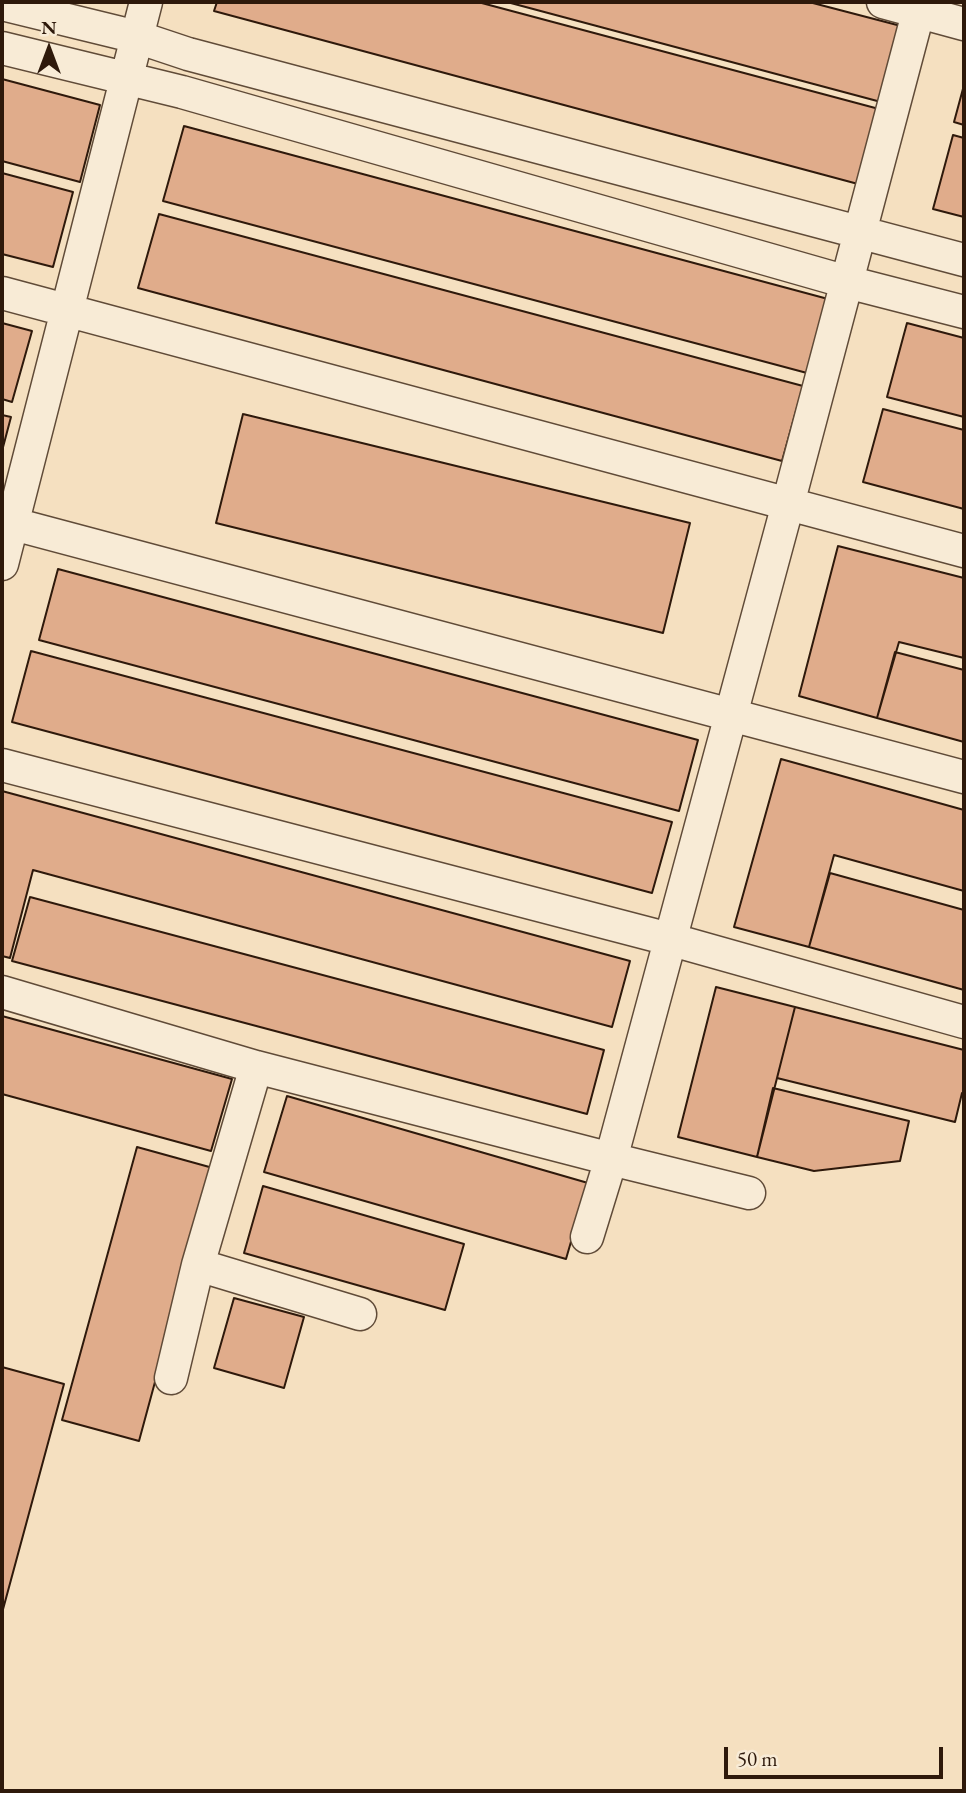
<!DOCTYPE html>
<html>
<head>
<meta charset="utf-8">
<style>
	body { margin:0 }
	#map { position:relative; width:966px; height:1793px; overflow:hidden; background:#f5e0c0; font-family:"EB Garamond",serif }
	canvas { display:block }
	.frame { position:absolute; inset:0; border:4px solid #2e190b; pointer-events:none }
	.north { position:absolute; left:14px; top:14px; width:70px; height:70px; -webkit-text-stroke:5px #f8ebd6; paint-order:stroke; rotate:0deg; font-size:19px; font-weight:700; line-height:28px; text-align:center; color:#2e190b }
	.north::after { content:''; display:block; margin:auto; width:24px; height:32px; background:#2e190b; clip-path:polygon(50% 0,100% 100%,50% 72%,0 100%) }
	.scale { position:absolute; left:724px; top:1747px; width:219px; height:32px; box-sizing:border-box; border:4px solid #2e190b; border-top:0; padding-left:9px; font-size:21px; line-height:24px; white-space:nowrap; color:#2e190b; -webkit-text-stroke:5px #f8ebd6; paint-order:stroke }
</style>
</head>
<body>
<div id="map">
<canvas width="966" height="1793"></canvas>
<div class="frame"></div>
<div class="north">N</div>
<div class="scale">50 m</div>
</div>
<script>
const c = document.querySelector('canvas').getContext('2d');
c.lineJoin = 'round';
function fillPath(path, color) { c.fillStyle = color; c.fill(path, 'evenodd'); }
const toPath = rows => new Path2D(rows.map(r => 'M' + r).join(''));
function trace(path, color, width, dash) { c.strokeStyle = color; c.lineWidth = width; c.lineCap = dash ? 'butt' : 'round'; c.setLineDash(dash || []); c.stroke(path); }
const building = toPath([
	[217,2,478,2,879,109,858,184,214,11,217,2],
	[507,2,809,2,901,26,881,102,507,2],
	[2,79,100,105,80,182,2,161,2,79],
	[964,85,964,125,954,122,964,85],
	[184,126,828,299,807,373,163,201,184,126],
	[953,135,964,138,964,217,933,209,953,135],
	[2,173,73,192,53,267,2,254,2,173],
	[159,214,803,386,782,461,138,288,159,214],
	[2,323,32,331,12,402,2,399,2,323],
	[907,323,964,338,964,417,887,397,907,323],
	[883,409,964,430,964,509,863,482,883,409],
	[243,414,690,523,663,633,216,523,243,414],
	[2,415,11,417,2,451,2,415],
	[838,546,964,578,964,658,899,642,877,718,799,696,838,546],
	[58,569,698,740,679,811,39,640,58,569],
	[31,651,672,822,652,893,12,722,31,651],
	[895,652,964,670,964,742,877,718,895,652],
	[781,759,964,810,964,891,834,855,809,947,734,927,781,759],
	[2,791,630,961,612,1027,33,870,10,958,2,956,2,791],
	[830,873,964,910,964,990,809,947,830,873],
	[30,897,604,1050,587,1114,12,961,30,897],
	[716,987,795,1007,757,1157,678,1137,716,987],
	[795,1007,964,1050,964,1094,962,1093,955,1122,777,1078,795,1007],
	[2,1016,232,1079,211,1151,2,1094,2,1016],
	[773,1088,909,1121,900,1161,814,1171,757,1157,773,1088],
	[287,1096,588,1183,566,1259,264,1172,287,1096],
	[137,1147,213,1168,139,1441,62,1420,137,1147],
	[263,1186,464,1244,445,1310,244,1253,263,1186],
	[234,1298,304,1317,284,1388,214,1368,234,1298],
	[2,1367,64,1384,2,1613,2,1367]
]);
const street = toPath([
	[883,2,964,24],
	[2,4,137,37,188,54,964,260],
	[2,48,182,92,847,282,964,312],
	[2,293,964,551],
	[2,521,964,777],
	[2,564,146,2],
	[2,765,669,939,964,1022],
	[2,992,256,1067,611,1159,788,504,921,2],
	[587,1237,611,1159,749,1193],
	[198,1265,360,1314],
	[171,1378,198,1265,256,1067]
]);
fillPath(building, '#e0ac8b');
trace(building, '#2e190b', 2);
trace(street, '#604b38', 35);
trace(street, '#f8ebd6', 32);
</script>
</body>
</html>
